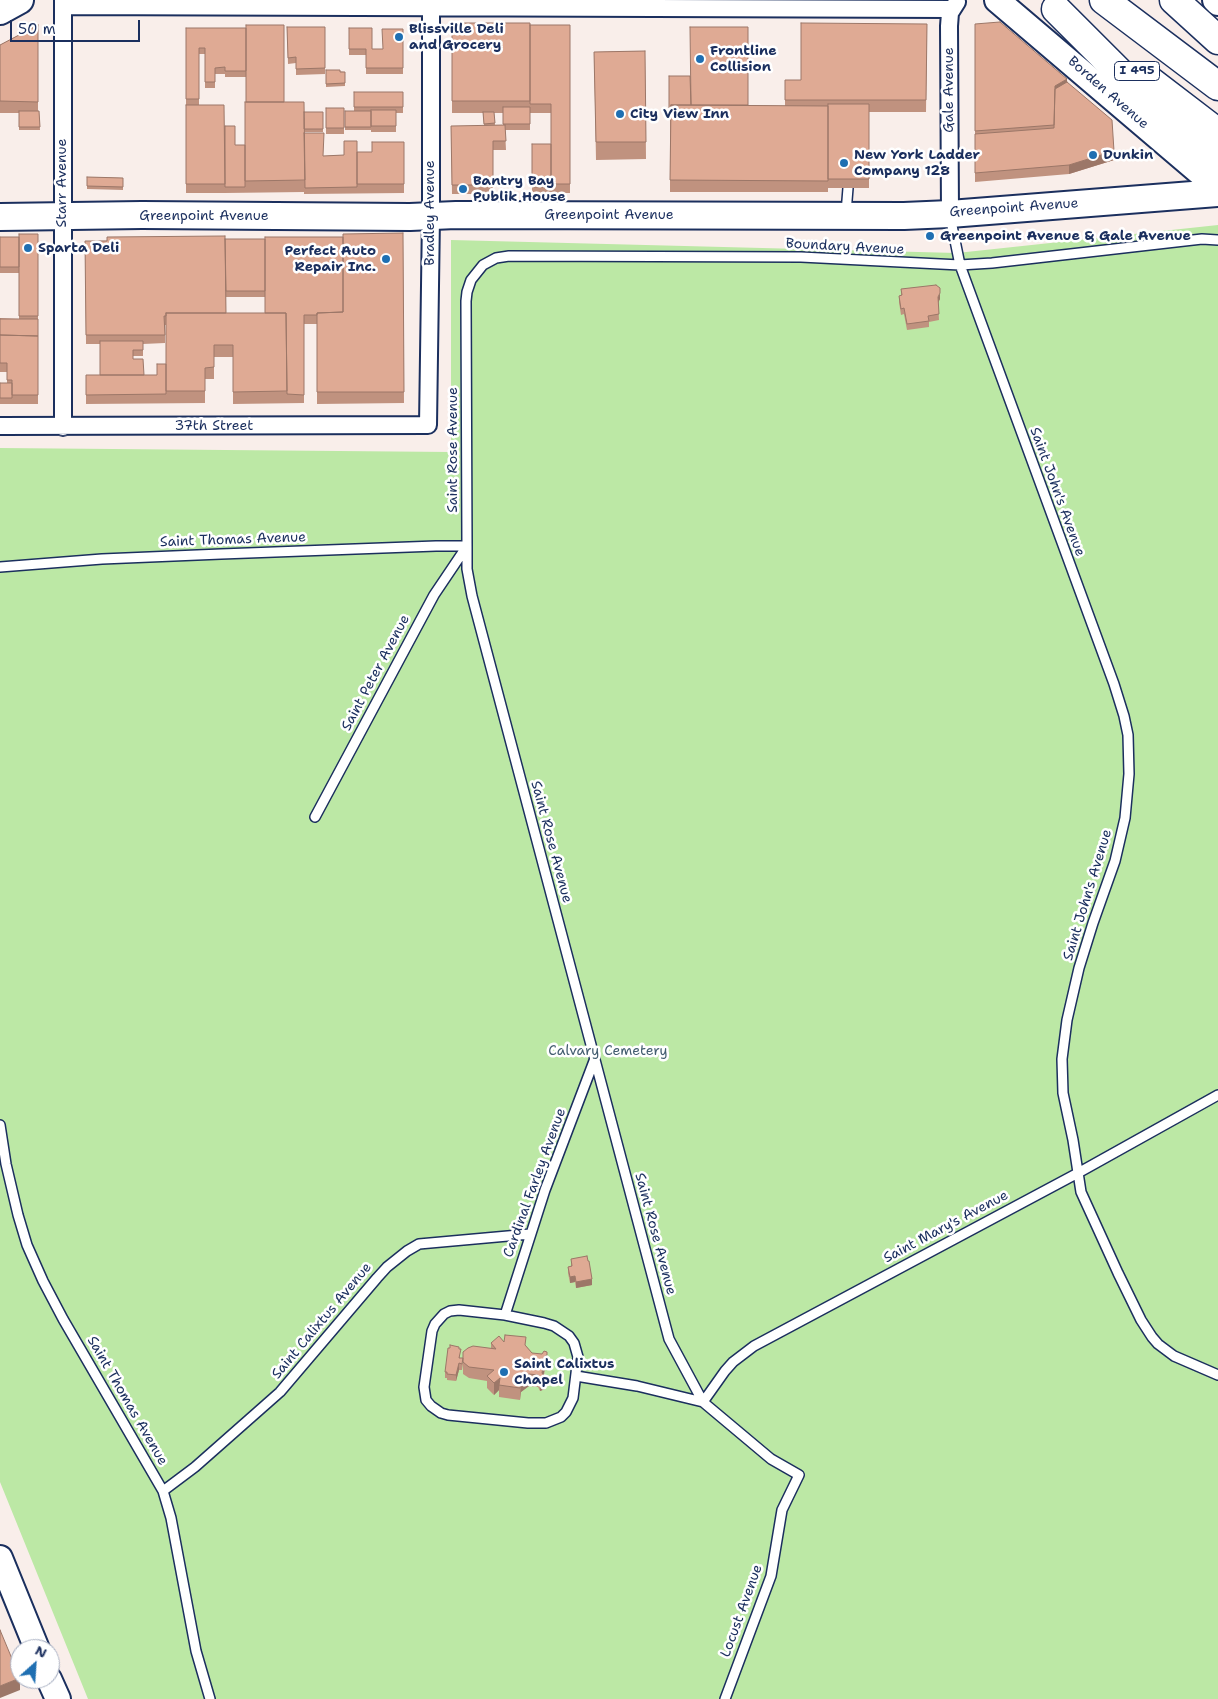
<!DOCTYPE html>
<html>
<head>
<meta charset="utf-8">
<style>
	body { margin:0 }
	#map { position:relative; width:1218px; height:1699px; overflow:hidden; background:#f9eeea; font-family:"Shantell Sans",sans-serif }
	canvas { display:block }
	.north { position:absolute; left:10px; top:1639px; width:50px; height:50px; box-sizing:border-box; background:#fff; border:1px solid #a4acbf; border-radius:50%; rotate:26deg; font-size:14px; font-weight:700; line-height:20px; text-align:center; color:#1b2f5e }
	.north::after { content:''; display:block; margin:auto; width:18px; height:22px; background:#1f6fb2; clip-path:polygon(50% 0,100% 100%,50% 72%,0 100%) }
	.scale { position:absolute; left:10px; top:20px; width:130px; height:22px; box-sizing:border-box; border:2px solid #1b2f5e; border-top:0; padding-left:6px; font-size:15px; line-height:18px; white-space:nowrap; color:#1b2f5e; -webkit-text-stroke:4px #fff; paint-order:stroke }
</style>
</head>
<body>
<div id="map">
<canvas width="1218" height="1699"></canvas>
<div class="north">N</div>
<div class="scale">50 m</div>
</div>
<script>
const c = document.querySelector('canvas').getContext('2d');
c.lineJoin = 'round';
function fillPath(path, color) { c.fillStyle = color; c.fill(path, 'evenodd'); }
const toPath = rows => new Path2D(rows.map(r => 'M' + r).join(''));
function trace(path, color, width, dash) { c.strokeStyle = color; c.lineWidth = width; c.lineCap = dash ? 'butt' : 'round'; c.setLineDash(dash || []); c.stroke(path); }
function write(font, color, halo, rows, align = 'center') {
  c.font = font + ' "Shantell Sans",sans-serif'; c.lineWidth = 5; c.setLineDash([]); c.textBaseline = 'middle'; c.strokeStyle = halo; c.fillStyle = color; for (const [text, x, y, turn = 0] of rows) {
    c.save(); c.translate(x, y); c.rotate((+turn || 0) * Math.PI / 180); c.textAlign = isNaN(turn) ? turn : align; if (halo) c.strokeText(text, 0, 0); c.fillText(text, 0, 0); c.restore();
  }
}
const green = toPath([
	[1218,225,1218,1699,88,1699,0,1482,0,448,451,452,451,240,957,253]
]);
const lane = toPath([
	[846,213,848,188],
	[950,216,960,265,1114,684,1124,716,1128,735,1129,774,1125,818,1115,861,1093,923,1079,968,1067,1020,1062,1059,1063,1093,1073,1140,1081,1192,1118,1273,1141,1320,1152,1337,1158,1344,1174,1356,1218,1375],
	[0,567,102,559,221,554,436,546,467,546],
	[315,817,434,595,467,546],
	[0,1125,6,1164,18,1215,27,1245,43,1281,63,1319,163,1491,171,1518,196,1651,210,1699],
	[459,1310,505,1315,544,1323,554,1326,569,1336,574,1343,578,1357,573,1398,566,1412,561,1417,546,1423,528,1423,448,1415,441,1413,431,1406,426,1400,424,1387,432,1331,435,1324,444,1314,450,1311,459,1310],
	[505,1315,545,1190,594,1061],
	[576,1376,637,1386,703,1402,771,1459,799,1475,782,1510,771,1576,725,1699],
	[703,1402,669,1339,472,596,467,569,467,546,466,301,467,292,471,280,483,265,496,258,509,256,801,257,960,265,992,263,1202,239,1218,240],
	[703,1402,725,1371,733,1362,754,1346,1078,1173,1218,1095],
	[163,1491,195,1467,280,1392,377,1278,387,1267,407,1251,419,1244,530,1234]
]);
const street = toPath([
	[63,6,951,9],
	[950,214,949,26,950,13,957,2],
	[0,426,428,425,431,216,431,0],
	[63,427,63,0]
]);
const secondary = toPath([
	[997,0,1218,188],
	[1215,0,1218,3],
	[0,1558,37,1649],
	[49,1679,58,1699]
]);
const primary = toPath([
	[0,11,20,0],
	[0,217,142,215,410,217,456,215,904,216,950,214,1218,193]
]);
const highway = toPath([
	[1104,0,1218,86],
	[1174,0,1218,40],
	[1056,9,1162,115,1218,162],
	[1145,77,1218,133]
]);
const wall = toPath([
	[452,23,530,25,570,25,570,193,532,193,532,144,551,144,551,113,530,113,530,130,505,130,506,150,493,150,493,194,452,194,451,126,484,126,483,113,452,113],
	[494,113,503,113,503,125,495,125],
	[927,24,926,112,869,112,869,188,828,188,828,192,670,192,670,114,669,114,669,76,748,105,785,106,785,80,801,80],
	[975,24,1067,82,1114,160,1069,174,975,182],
	[38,25,38,111,39,111,40,130,19,130,19,113,0,113,0,45],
	[287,27,325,27,325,74,296,75,296,63,288,64],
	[186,28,246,28,284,102,304,118,323,112,323,132,304,132,304,133,323,156,344,155,357,152,372,152,404,142,404,193,304,194,304,192,225,193,225,191,225,193,186,193,186,105,225,126,235,145,245,145,246,102,246,77,225,77,225,74,215,74,215,88,205,88,205,54,199,54,199,105,186,105],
	[349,28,372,49,383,49,403,29,403,74,366,74,366,55,349,55],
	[645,51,646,159,596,160,594,52],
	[326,70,345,72,345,86,326,87],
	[354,92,403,92,403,113,396,113,396,132,371,132,371,128,371,130,345,130,345,111,354,111],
	[326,108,344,108,344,134,326,134],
	[87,177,123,178,123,190,87,189],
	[403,233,404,403,317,404,317,324,304,324,304,403,233,404,233,357,214,357,214,379,205,379,205,403,86,404,86,375,100,375,100,344,86,344,85,241,265,239,343,237],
	[226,297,265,297,265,313,226,313],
	[165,325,166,325,166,364,157,375,144,375,133,359,133,356,143,356,143,344,165,343],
	[19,234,38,234,38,404,0,404,0,383,7,383,7,372,0,372,0,318,19,319],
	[0,237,19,237,19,273,0,273],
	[901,289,940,299,938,302,939,320,929,322,929,327,907,330,904,314,901,315,899,302,899,296,901,295],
	[571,1259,592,1285,576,1288,575,1282,570,1283,568,1273,568,1267,571,1266],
	[504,1342,526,1346,532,1353,547,1367,545,1368,544,1375,545,1389,540,1391,538,1387,529,1386,521,1392,520,1400,499,1397,499,1390,494,1395,487,1388,487,1381,469,1378,463,1374,463,1352,491,1348,491,1343],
	[459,1349,460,1358,463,1364,462,1370,459,1370,456,1381,447,1380,447,1378,445,1378,445,1372]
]);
const shadedWall = toPath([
	[1067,79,1067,91,1055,98,1055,86],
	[1114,151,1114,160,1069,174,1069,165],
	[940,293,940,299,938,303,938,297],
	[575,1276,575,1282,570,1283,570,1277],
	[592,1279,592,1285,576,1288,576,1282],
	[547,1355,547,1367,545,1368,543,1377,545,1377,545,1389,540,1391,540,1379,542,1373,545,1356],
	[459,1363,459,1370,456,1381,456,1375],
	[529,1374,529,1386,521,1392,520,1400,521,1380],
	[500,1378,499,1390,494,1395,494,1383],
	[20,1678,20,1690,0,1698,0,1686]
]);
const building = toPath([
	[1000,22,1067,79,1055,86,1054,125,975,131,975,24,1000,22],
	[452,23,530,23,530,101,452,101,452,23],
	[801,23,927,24,926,100,785,100,785,80,801,80,801,23],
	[38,25,38,102,0,101,0,45,38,25],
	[246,25,284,25,284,102,246,102,246,25],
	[530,25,570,25,570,184,551,184,551,104,530,104,530,25],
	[287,27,325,27,325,68,296,69,296,57,288,58,287,27],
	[690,27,748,27,748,105,691,105,690,27],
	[186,28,246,28,246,71,225,71,225,67,215,68,215,82,205,82,205,48,199,48,199,99,186,99,186,28],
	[349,28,372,28,372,49,383,49,382,29,403,29,403,68,366,68,366,49,349,49,349,28],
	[645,51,646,142,596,142,594,52,645,51],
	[326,70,340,70,340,72,345,72,345,83,326,84,326,70],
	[669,76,690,76,691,105,671,105,670,108,669,108,669,76],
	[1067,82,1112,120,1114,151,1069,165,975,173,975,134,1054,128,1055,89,1067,82],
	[354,92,403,92,403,107,354,107,354,92],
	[245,102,304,102,305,180,245,181,245,102],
	[828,104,869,104,869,179,828,179,828,104],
	[186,105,224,105,225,184,186,184,186,105],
	[671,105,828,106,828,181,670,180,671,105],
	[503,107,530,107,530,124,503,124,503,107],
	[326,108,344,108,344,128,326,128,326,108],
	[371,110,396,110,396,126,371,126,371,110],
	[19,111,39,111,40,127,19,127,19,111],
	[345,111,371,111,371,127,345,127,345,111],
	[304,112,323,112,323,129,304,129,304,112],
	[483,112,494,112,495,123,484,124,483,112],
	[505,125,506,141,493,141,493,185,452,185,451,126,505,125],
	[225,126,235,126,235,145,245,145,245,187,225,187,225,126],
	[304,133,324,133,323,156,344,155,344,141,357,141,357,187,305,188,304,133],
	[372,142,404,142,404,184,357,184,357,152,372,152,372,142],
	[532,144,551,144,551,187,532,187,532,144],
	[87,177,123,178,123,187,87,186,87,177],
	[403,233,404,392,317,392,317,313,343,312,343,234,403,233],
	[19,234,38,234,38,316,19,316,19,234],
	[225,236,226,313,166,313,166,316,164,316,165,335,86,335,85,241,107,241,107,237,225,236],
	[0,237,19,237,19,267,0,267,0,237],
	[265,237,343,237,343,312,317,313,317,315,304,315,304,395,287,394,286,313,265,313,265,237],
	[225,239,265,239,265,291,226,291,225,239],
	[936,285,940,288,940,293,938,297,939,314,928,316,929,321,907,324,904,308,901,309,899,296,902,295,901,289,936,285],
	[166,313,286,313,287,391,233,392,233,345,214,345,214,367,205,368,205,391,166,391,166,313],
	[0,319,38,319,38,336,0,335,0,319],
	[0,335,38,336,38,395,12,395,12,380,7,380,7,363,0,363,0,335],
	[100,341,143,341,143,350,133,350,133,359,143,359,144,375,100,375,100,341],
	[157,364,166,364,166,394,86,395,86,375,157,375,157,364],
	[0,383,12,383,12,398,0,398,0,383],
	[587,1256,588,1261,589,1261,592,1279,576,1282,575,1276,570,1277,568,1267,572,1266,571,1259,587,1256],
	[505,1335,526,1337,525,1345,532,1353,542,1354,544,1351,547,1352,547,1355,545,1356,542,1373,545,1377,540,1379,538,1375,529,1374,521,1380,520,1388,499,1385,500,1378,494,1383,487,1376,494,1370,469,1367,463,1362,463,1352,468,1348,473,1346,496,1349,491,1343,499,1336,504,1342,505,1335],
	[450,1345,459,1347,459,1349,461,1349,459,1358,463,1358,462,1364,459,1363,456,1375,447,1374,447,1372,445,1372,448,1348,450,1348,450,1345],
	[0,1630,20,1678,0,1686,0,1630]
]);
const markers = [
	[399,37,5,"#1f6fb2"],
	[700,59,5,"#1f6fb2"],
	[620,114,5,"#1f6fb2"],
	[1093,155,5,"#1f6fb2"],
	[844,163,5,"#1f6fb2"],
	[463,189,5,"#1f6fb2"],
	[930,236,5,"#1f6fb2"],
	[28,248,5,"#1f6fb2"],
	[386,259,5,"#1f6fb2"],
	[504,1372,5,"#1f6fb2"]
];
const shields = [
	[1137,71,45]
];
const shieldNames = [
	["I 495",1137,71]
];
const poiNames = [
	["Blissville Deli",409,29],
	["and Grocery",409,45],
	["Frontline",710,51],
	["Collision",710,67],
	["City View Inn",630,114],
	["New York Ladder",854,155],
	["Company 128",854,171],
	["Dunkin",1103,155],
	["Bantry Bay",473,181],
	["Publik House",473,197],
	["Greenpoint Avenue & Gale Avenue",940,236],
	["Sparta Deli",38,248],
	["Perfect Auto",376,251,"right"],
	["Repair Inc.",376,267,"right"],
	["Saint Calixtus",514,1364],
	["Chapel",514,1380]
];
const streetNames = [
	["Gale Avenue",949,90,-90],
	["Borden Avenue",1108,93,41],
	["Starr Avenue",62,183,-90],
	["Greenpoint Avenue",1014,208,-4],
	["Bradley Avenue",430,213,-90],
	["Greenpoint Avenue",609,215],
	["Greenpoint Avenue",204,216],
	["Boundary Avenue",845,247,3],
	["37th Street",214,426],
	["Saint Rose Avenue",453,450,-90],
	["Saint John's Avenue",1057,492,70],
	["Saint Thomas Avenue",233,540,-2],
	["Saint Peter Avenue",376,673,-62],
	["Saint Rose Avenue",551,842,75],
	["Saint John's Avenue",1088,895,-73],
	["Cardinal Farley Avenue",535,1183,-70],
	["Saint Mary's Avenue",946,1227,-28],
	["Saint Rose Avenue",655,1234,75],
	["Saint Calixtus Avenue",322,1321,-50],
	["Saint Thomas Avenue",127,1401,60],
	["Locust Avenue",742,1611,-70]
];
const parkNames = [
	["Calvary Cemetery",608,1051]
];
fillPath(green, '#bce8a5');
trace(lane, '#1b2f5e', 12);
trace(street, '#1b2f5e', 20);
trace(secondary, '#1b2f5e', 28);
trace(primary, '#1b2f5e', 30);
trace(highway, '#1b2f5e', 31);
trace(lane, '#fff', 9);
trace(street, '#fff', 16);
trace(secondary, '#fff', 24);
trace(primary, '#fff', 26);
trace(highway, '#fff', 28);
fillPath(wall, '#c0927f');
fillPath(shadedWall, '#9c7768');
fillPath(building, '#dfaa94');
trace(building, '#9c7768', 1);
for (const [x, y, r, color] of markers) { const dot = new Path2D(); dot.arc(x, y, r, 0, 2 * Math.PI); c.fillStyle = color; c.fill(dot); trace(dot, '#fff', 2); }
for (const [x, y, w] of shields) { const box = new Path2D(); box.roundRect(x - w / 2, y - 9.5, w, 19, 4); c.fillStyle = '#fff'; c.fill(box); trace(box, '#1b2f5e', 1); }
write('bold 12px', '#1b2f5e', null, shieldNames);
write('bold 14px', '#1b2f5e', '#fff', poiNames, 'left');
write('14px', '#1b2f5e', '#fff', streetNames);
write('14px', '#435d70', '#fff', parkNames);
</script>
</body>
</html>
